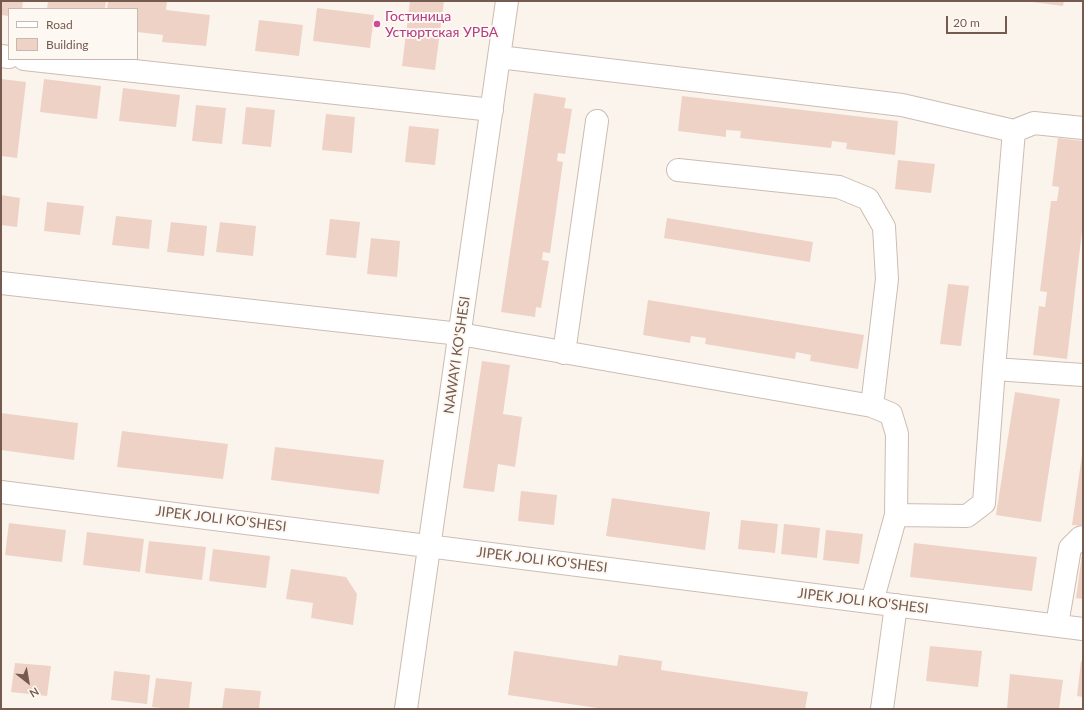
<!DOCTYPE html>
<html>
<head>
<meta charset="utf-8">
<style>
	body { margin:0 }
	#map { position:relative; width:1084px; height:710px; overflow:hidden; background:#fbf4ec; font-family:Lato,sans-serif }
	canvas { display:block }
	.frame { position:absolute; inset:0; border:2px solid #755a50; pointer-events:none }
	.legend { position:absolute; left:8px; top:8px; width:130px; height:52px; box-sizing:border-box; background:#fef8f2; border:1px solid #c7b9b1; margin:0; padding:5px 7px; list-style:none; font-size:12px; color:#755a50 }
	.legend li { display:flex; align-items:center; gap:8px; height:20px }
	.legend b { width:20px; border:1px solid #c7b9b1 }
	.north { position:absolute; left:8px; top:662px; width:40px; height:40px; -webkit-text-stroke:3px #fef8f2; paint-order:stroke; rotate:149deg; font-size:11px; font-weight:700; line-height:16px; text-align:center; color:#755a50 }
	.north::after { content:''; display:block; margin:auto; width:14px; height:18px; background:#755a50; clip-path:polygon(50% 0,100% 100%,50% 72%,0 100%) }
	.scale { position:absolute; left:946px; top:16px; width:61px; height:18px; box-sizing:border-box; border:2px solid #755a50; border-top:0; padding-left:5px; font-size:12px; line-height:14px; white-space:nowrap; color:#755a50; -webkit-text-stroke:3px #fef8f2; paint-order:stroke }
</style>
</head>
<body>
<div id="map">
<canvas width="1084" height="710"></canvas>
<div class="frame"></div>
<ul class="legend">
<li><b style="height:5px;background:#fff"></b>Road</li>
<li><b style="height:11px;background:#eed2c6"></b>Building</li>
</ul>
<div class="north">N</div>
<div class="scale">20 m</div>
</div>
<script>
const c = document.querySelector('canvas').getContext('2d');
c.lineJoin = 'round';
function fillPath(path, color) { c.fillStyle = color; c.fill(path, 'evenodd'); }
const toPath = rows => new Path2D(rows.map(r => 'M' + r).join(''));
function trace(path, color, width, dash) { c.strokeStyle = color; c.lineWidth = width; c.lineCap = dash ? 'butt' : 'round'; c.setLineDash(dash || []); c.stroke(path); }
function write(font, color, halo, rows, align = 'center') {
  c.font = font + ' Lato,sans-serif'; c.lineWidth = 4; c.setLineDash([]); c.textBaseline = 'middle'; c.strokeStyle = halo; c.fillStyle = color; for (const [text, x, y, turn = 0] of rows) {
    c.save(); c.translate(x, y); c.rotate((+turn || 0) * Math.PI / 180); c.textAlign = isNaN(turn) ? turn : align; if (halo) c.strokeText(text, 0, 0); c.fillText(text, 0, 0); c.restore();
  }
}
const building = toPath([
	[1,1,23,1,22,9,9,9,9,16,1,15],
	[48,1,106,1,105,9,47,9],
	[108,1,156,1,167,2,166,10,210,15,206,46,162,42,163,35,137,32,137,9,107,9],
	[410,1,444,1,435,70,402,66],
	[1032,1,1064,1,1063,6,1032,2],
	[317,8,374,15,370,48,313,41],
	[259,20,303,25,299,56,255,51],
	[1,79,26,82,17,158,1,156],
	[44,79,101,86,97,119,40,112],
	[123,88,180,95,176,127,119,121],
	[534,93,566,98,564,108,572,109,565,154,558,153,557,161,563,162,550,253,543,252,542,260,549,261,541,308,536,307,535,317,501,312],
	[682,96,898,121,895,155,846,149,847,143,832,141,831,148,740,138,741,131,726,130,726,137,678,131],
	[196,105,226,108,222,144,192,141],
	[246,107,275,110,271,147,242,144],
	[326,114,355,117,352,153,322,150],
	[409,126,439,129,435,165,405,162],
	[1058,138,1083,141,1083,223,1067,359,1033,355,1039,306,1045,307,1047,292,1040,291,1051,201,1057,201,1059,187,1052,186],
	[898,160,935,164,931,193,895,189],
	[1,195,20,198,17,227,1,225],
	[47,202,84,206,80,235,44,231],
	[116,216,152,220,149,249,112,245],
	[667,218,813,242,810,262,664,238],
	[330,219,360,222,356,258,326,255],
	[171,222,207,226,204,256,167,252],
	[220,222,256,226,253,256,216,252],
	[371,238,400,241,397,277,367,274],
	[948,284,969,286,961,346,940,344],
	[648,300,864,335,858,369,810,361,811,355,796,352,795,359,705,344,706,338,691,336,690,343,643,335],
	[482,361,510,365,503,414,522,417,515,467,498,464,494,492,463,488],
	[1015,392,1060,399,1041,522,996,515],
	[1,413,78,423,74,460,1,450],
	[122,431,228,444,223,479,117,467],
	[275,447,384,460,379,494,271,480],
	[1082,455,1083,456,1083,526,1072,525],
	[521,491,557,495,554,525,518,521],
	[612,498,710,512,705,550,606,536],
	[741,520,778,524,775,553,738,549],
	[9,523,66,530,62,562,5,555],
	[784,524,820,528,817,558,781,554],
	[826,530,863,534,859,564,823,560],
	[87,532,144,539,140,572,83,565],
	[149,541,206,547,202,580,145,573],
	[914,543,1037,557,1032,591,910,577],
	[213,549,270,556,266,588,209,581],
	[1082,554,1083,554,1083,599,1076,598],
	[291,569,346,577,357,594,353,625,311,618,313,603,286,599],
	[930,646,982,651,978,687,926,681],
	[514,651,617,666,619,655,662,661,661,670,808,692,805,709,604,709,508,695],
	[1081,661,1083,662,1083,697,1077,696],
	[15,663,51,666,47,696,11,692],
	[114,671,150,675,147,704,111,700],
	[1010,674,1063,680,1059,709,1007,709],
	[156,678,192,682,189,709,172,709,152,707],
	[225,688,261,691,259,709,222,709]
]);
const minor = toPath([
	[1,56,9,57],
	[499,57,902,105,1014,131,1034,123,1083,128],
	[24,59,492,110],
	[678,170,839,187,868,199,884,227,887,279,872,406],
	[1,283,460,334,872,406,891,414,897,434,896,515],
	[564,353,597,121],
	[994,369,1083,375],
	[1,492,1083,629],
	[872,602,896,515,967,516,984,503,994,369,1014,131],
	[1057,625,1070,548,1080,538,1083,537],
	[406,709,507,1],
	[882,709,896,605]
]);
const markers = [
	[377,24,4,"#d1479c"]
];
const hotelNames = [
	["Гостиница",385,16],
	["Устюртская УРБА",385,32]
];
const streetNames = [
	["NAWAYI KO'SHESI",457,355,-82],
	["JIPEK JOLI KO'SHESI",221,519,7],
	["JIPEK JOLI KO'SHESI",542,560,7],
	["JIPEK JOLI KO'SHESI",863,601,7]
];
fillPath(building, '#eed2c6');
trace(minor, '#cdbcb2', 24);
trace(minor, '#fff', 22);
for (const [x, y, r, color] of markers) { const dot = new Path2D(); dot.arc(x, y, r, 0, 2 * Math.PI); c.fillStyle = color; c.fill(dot); trace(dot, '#fef8f2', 1.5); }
write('14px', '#b23c85', '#fef8f2', hotelNames, 'left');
write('14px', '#755a50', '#fef8f2', streetNames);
</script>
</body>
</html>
